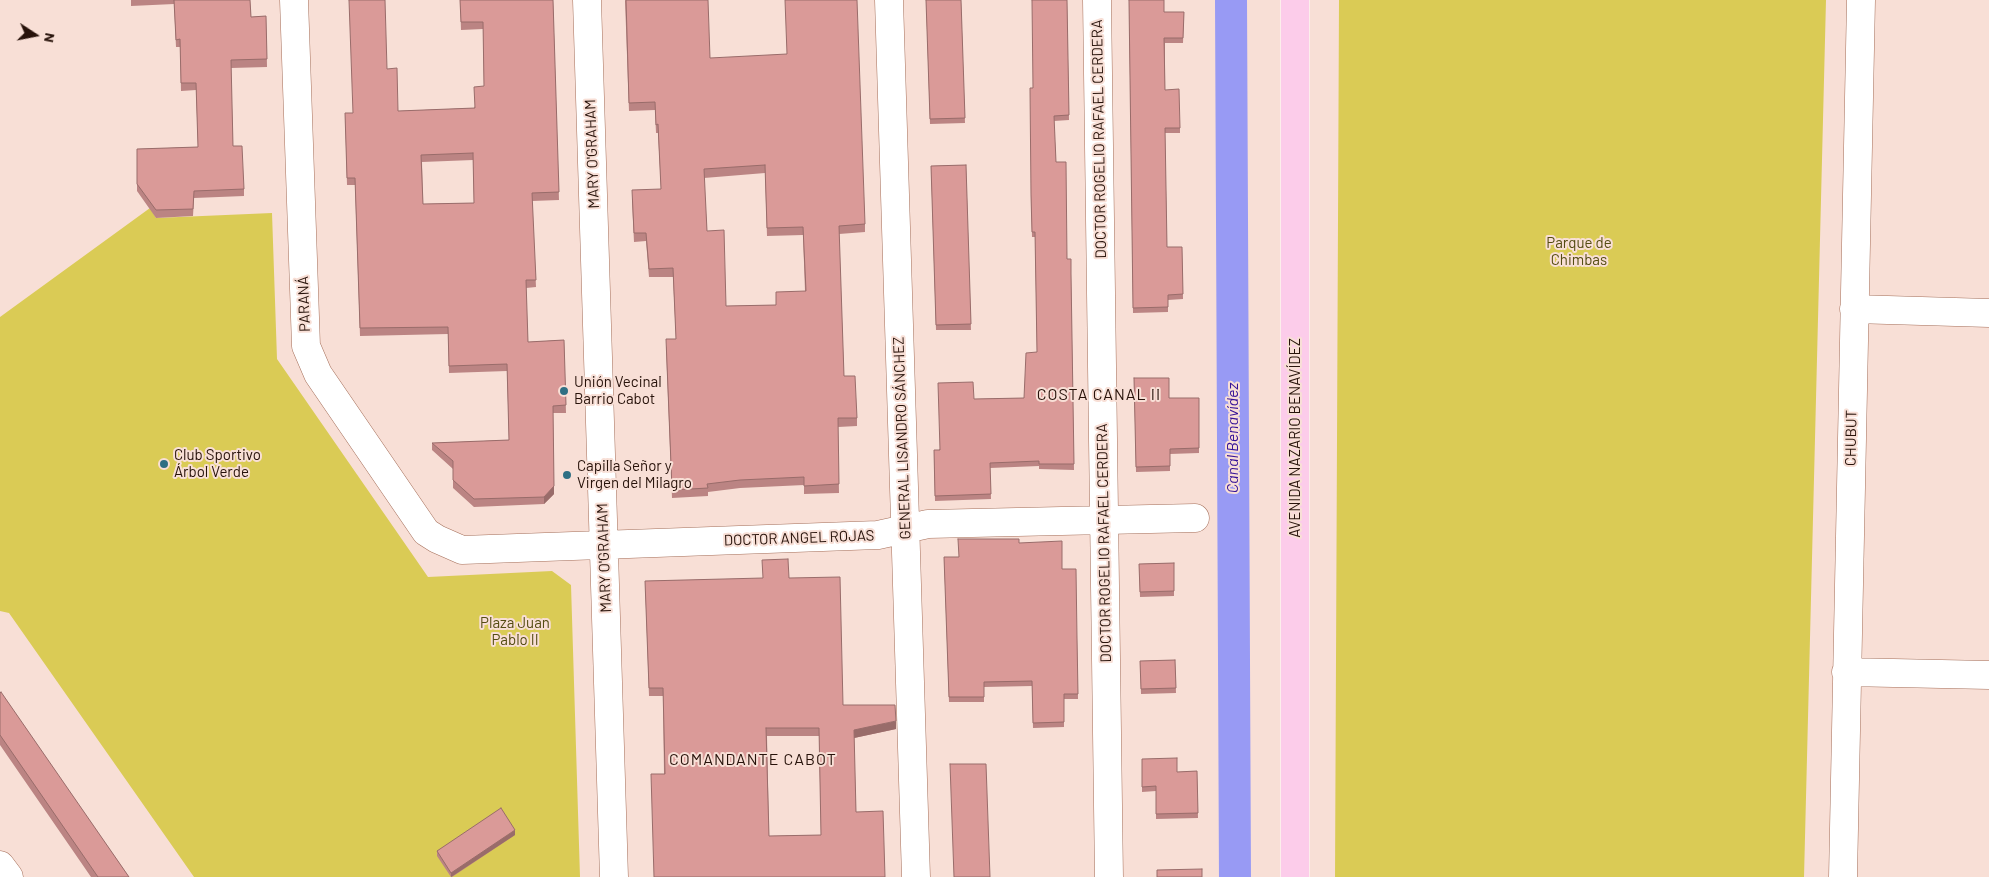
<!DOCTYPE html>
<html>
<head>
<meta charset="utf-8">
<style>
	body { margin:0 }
	#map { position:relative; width:1989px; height:877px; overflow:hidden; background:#f8dfd6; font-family:Barlow,sans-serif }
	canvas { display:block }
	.north { position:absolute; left:10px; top:10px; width:50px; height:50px; -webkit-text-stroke:4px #f8dfd6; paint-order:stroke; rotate:101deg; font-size:14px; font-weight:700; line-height:20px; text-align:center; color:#27120a }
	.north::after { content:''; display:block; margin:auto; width:18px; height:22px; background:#27120a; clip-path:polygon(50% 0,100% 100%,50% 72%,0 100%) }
</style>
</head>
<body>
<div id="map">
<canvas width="1989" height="877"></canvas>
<div class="north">N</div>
</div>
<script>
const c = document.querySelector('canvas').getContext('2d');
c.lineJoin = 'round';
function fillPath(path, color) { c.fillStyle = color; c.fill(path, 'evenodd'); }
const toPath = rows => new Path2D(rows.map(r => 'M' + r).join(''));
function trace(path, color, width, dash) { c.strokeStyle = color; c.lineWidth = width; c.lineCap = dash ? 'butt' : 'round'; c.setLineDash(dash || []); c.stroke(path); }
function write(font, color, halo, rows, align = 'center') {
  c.font = font + ' Barlow,sans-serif'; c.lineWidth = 4; c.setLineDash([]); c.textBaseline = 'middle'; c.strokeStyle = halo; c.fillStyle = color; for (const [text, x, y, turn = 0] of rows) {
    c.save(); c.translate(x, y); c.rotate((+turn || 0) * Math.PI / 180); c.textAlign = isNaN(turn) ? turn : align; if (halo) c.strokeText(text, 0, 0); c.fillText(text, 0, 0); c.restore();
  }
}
const green = toPath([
	[1339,0,1826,0,1804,877,1335,877],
	[150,208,156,218,272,213,277,359,428,577,552,571,571,585,580,877,194,877,9,613,0,611,0,317]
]);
const canal = toPath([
	[1231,0,1235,877]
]);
const minor = toPath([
	[294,0,306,346,318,374,426,532,437,539,462,550,878,535,928,524,1195,518],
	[587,0,614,877],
	[889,0,916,877],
	[1097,0,1109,877],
	[1854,309,1989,313],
	[1846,672,1989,675],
	[0,865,9,877],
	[1843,877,1861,0]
]);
const primary = toPath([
	[1295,877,1295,0]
]);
const wall = toPath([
	[131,0,250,0,251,17,266,16,267,67,231,68,233,146,244,189,244,196,194,198,193,216,156,218,137,191,137,149,198,147,196,90,181,91,180,47,176,47,174,4,131,6],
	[460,0,553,0,559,200,532,201,536,287,526,288,528,342,564,340,566,413,553,413,554,494,544,504,474,507,453,488,453,469,432,450,432,443,509,440,507,371,449,373,448,334,360,336,355,185,347,185,345,113,353,113,387,69,398,111,474,108,484,87,483,29,461,30],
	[473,160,474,203,423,204,422,162],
	[625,0,710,58,865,224,865,232,839,234,844,376,857,418,857,426,838,427,839,493,804,494,804,485,740,488,708,492,708,496,672,498,666,347,676,339,673,277,649,277,646,241,634,242,632,199,661,189,658,133,656,133,655,110,629,111],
	[765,173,767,236,803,235,805,291,776,305,726,306,707,231,704,178],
	[926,0,961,0,965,123,930,124],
	[1067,0,1069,120,1054,121,1056,162,1067,259,1071,274,1074,470,1039,469,1039,466,990,468,991,499,935,501,934,450,939,450,974,399,1024,398,1037,352,1035,237,1032,237,1031,200,1033,88],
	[1129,0,1164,12,1184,12,1183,43,1165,43,1165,90,1180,128,1180,133,1165,133,1167,247,1182,247,1183,299,1168,300,1168,312,1133,313],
	[966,165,971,330,936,330,931,166],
	[1134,378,1169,398,1199,398,1199,453,1170,454,1170,471,1136,472],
	[1019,543,1062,569,1077,638,1078,699,1064,699,1064,727,1033,728,1032,686,984,687,984,702,949,702,944,557,958,557],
	[1174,563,1174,596,1140,597,1139,564],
	[789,578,843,705,896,729,854,738,856,812,885,877,654,877,664,774,663,696,649,696,645,581],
	[767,736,819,736,821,835,769,836],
	[1175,660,1176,693,1141,694,1140,661],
	[0,693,129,877,91,877,0,745],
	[1142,759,1177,772,1197,771,1198,818,1156,819,1156,791,1142,792],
	[515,835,452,877,451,877,437,856,437,851]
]);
const shadedWall = toPath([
	[554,486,554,494,544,504,544,497],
	[896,721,896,729,854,738,854,730],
	[515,830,515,835,451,877,451,873]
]);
const building = toPath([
	[174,0,250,0,251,17,266,16,267,59,231,60,233,146,242,146,244,189,194,191,193,209,156,210,137,184,137,149,198,147,196,83,181,83,180,39,176,40,174,0],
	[349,0,385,0,387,69,397,68,398,111,475,108,474,87,484,86,483,22,461,22,460,0,553,0,559,192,532,193,536,280,526,280,528,342,564,340,566,405,553,406,554,486,544,497,474,499,453,480,453,461,432,443,509,440,507,364,449,366,448,327,360,328,355,178,347,178,345,113,353,113,349,0],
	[473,153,474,203,423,204,421,155,473,153],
	[626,0,708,0,710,58,787,54,785,0,857,0,865,224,839,226,844,376,855,376,857,418,838,418,839,484,804,486,804,477,740,480,707,484,708,488,672,490,666,339,676,339,673,268,649,269,646,233,634,233,632,190,661,189,658,124,656,125,655,102,629,103,626,0],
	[765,165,767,228,803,227,806,291,776,292,776,305,726,306,724,230,707,231,704,169,765,165],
	[926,0,961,0,965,118,930,119,926,0],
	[1032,0,1067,0,1069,115,1054,116,1056,162,1066,162,1067,259,1071,259,1071,274,1074,464,1039,464,1039,461,990,463,991,494,935,496,934,450,940,450,938,383,973,382,974,399,1024,398,1026,353,1037,352,1035,232,1032,232,1031,195,1030,88,1033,88,1032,0],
	[1129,0,1164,0,1164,12,1184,12,1183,38,1164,38,1165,90,1179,89,1180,128,1165,128,1167,247,1182,247,1183,294,1168,295,1168,307,1133,308,1129,0],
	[966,165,971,324,936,325,931,166,966,165],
	[1134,378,1169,378,1169,398,1199,398,1199,448,1170,449,1170,466,1136,467,1134,378],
	[958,539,1019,539,1019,543,1062,541,1062,569,1076,569,1077,638,1078,694,1064,694,1064,722,1033,723,1032,681,984,682,984,697,949,697,944,557,959,557,958,539],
	[788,559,789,578,840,577,843,705,895,705,896,721,854,730,856,812,883,811,885,877,654,877,651,774,665,774,663,688,649,688,645,581,763,578,762,560,788,559],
	[766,728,819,728,821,835,769,836,766,728],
	[1174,563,1174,591,1140,592,1139,564,1174,563],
	[1175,660,1176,688,1141,689,1140,661,1175,660],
	[1,692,129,877,98,877,0,735,0,693,1,692],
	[1177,758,1177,772,1197,771,1198,813,1156,814,1156,786,1142,787,1142,759,1177,758],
	[950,764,986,764,990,877,954,877,950,764],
	[501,808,515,830,451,873,437,851,501,808],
	[1202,869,1202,877,1157,877,1157,870,1202,869]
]);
const markers = [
	[564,391,5,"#2f6f83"],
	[164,464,5,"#2f6f83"],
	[567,475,5,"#2f6f83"]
];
const streetNames = [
	["DOCTOR ROGELIO RAFAEL CERDERA",1099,139,-91],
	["MARY O'GRAHAM",592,154,-92],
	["PARANÁ",304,304,-92],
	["GENERAL LISANDRO SÁNCHEZ",902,438,-92],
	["AVENIDA NAZARIO BENAVÍDEZ",1295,438,-90],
	["CHUBUT",1851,438,-89],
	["DOCTOR ANGEL ROJAS",799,538,-2],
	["DOCTOR ROGELIO RAFAEL CERDERA",1104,543,-91],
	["MARY O'GRAHAM",604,558,-92]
];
const parkNames = [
	["Parque de",1579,243],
	["Chimbas",1579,260],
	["Plaza Juan",515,623],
	["Pablo II",515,640]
];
const poiNames = [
	["Unión Vecinal",574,382],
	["Barrio Cabot",574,399],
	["Club Sportivo",174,455],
	["Árbol Verde",174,472],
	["Capilla Señor y",577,466],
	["Virgen del Milagro",577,483]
];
const neighbourhoodNames = [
	["COSTA CANAL II",1099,395],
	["COMANDANTE CABOT",753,760]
];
const waterNames = [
	["Canal Benavídez",1233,438,-90]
];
fillPath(green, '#dacb55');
trace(canal, '#989af4', 32);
trace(minor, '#a56f5a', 29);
trace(primary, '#fff', 29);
trace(minor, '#fff', 28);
trace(primary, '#fcccea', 28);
fillPath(wall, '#bb8483');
fillPath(shadedWall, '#996c6a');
fillPath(building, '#da9a98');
trace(building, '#996c6a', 1);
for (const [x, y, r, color] of markers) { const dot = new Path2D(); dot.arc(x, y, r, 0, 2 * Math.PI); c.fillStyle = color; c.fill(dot); trace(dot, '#f8dfd6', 2); }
write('15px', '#27120a', '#f8dfd6', streetNames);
write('15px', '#544c12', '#f8dfd6', parkNames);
write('15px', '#27120a', '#f8dfd6', poiNames, 'left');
c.letterSpacing = '1px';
write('16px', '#27120a', '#f8dfd6', neighbourhoodNames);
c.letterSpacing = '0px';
write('italic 16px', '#351298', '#f8dfd6', waterNames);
</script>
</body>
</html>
